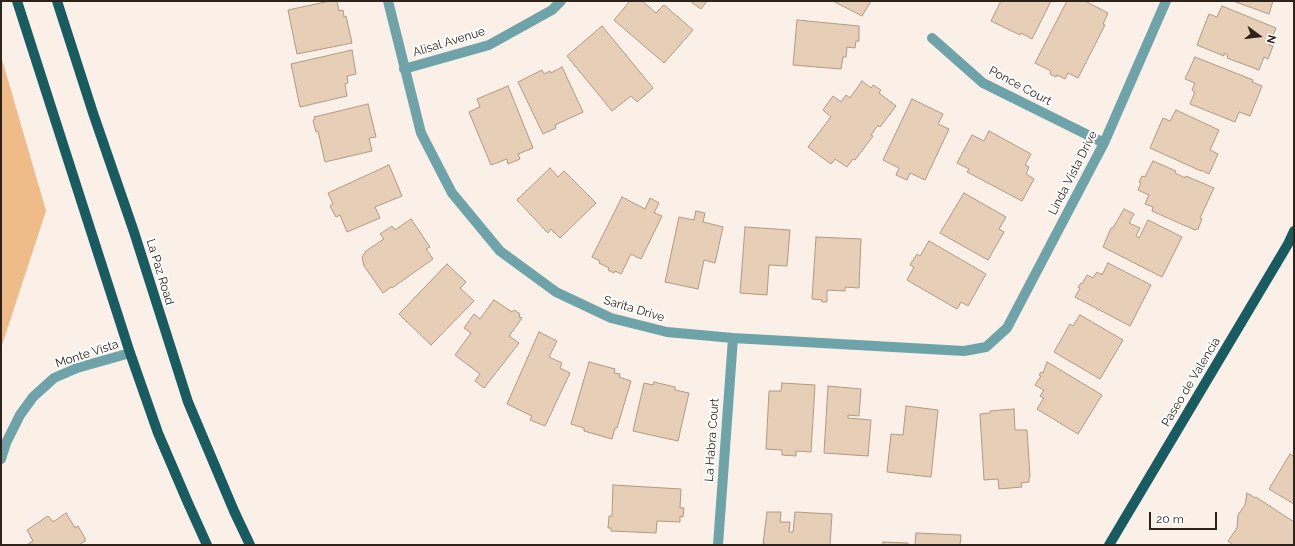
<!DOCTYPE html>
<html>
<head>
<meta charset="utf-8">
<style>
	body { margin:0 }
	#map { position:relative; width:1295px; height:546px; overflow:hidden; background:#fbf0e7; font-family:Raleway,sans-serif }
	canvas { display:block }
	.frame { position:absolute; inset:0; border:2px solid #2d231a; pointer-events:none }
	.north { position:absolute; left:1239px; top:16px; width:40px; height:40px; -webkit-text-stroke:3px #fff; paint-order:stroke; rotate:105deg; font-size:11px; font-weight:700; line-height:16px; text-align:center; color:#2d231a }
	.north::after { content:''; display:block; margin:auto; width:14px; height:18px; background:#2d231a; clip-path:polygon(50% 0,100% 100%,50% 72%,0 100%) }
	.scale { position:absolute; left:1149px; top:512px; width:68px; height:18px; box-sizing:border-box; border:2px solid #2d231a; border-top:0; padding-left:5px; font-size:12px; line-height:14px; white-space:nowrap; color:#2d231a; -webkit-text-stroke:3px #fff; paint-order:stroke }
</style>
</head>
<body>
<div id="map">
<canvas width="1295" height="546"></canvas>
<div class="frame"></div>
<div class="north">N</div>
<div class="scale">20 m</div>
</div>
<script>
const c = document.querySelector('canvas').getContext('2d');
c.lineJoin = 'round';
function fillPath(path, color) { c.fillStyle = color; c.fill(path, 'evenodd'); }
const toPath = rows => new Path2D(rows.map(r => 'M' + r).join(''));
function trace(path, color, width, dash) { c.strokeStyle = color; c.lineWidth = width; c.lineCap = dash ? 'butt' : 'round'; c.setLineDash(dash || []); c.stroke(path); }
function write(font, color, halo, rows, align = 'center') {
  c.font = font + ' Raleway,sans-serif'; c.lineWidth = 4; c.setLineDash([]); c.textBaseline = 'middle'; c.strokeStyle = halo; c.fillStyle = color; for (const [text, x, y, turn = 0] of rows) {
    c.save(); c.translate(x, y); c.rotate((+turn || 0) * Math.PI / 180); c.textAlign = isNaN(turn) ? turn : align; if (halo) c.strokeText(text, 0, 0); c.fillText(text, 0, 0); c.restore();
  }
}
const green = toPath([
	[1,56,46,211,1,348]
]);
const building = toPath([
	[330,1,337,1,339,11,343,10,344,17,346,16,352,43,297,54,288,10,330,1],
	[630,1,642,1,656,13,664,5,693,30,664,63,614,20,630,1],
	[690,1,707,1,701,9,690,1],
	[833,1,871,1,862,16,833,1],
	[1001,1,1051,1,1032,39,1021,33,1020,35,991,21,1001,1],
	[1067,1,1085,1,1108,13,1103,24,1105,25,1078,78,1068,73,1065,79,1057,75,1056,77,1050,74,1051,71,1035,63,1067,1],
	[1233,1,1273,1,1269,14,1233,1],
	[1222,6,1276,28,1269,45,1273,46,1268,59,1264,57,1259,70,1227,58,1228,55,1224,53,1224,56,1197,45,1209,14,1217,17,1222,6],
	[797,20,859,26,859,41,856,41,855,48,847,47,846,57,843,57,841,69,793,65,797,20],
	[602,26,653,88,637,102,631,96,612,111,567,56,602,26],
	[352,50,356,74,347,76,348,83,345,84,347,96,300,107,291,64,352,50],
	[1195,57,1253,80,1252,82,1262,86,1250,116,1239,112,1235,122,1190,104,1195,92,1192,90,1195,83,1185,79,1195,57],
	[562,67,583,112,555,125,556,128,543,134,518,82,542,70,544,74,550,71,551,73,562,67],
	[862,81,871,88,873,85,881,90,879,93,896,106,880,127,878,125,871,135,873,136,855,160,853,159,847,167,835,159,831,164,808,147,831,117,823,110,833,96,841,102,846,95,850,98,862,81],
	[508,86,533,148,518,154,520,159,508,164,507,159,491,165,469,112,480,107,477,99,508,86],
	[912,99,943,114,938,124,949,129,925,180,910,173,907,180,896,175,899,168,883,160,912,99],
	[368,104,376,137,369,138,372,151,325,162,318,131,316,132,313,120,315,119,314,117,368,104],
	[1176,110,1219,130,1210,150,1218,154,1209,174,1201,170,1201,171,1150,148,1163,118,1170,121,1176,110],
	[989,131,1031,154,1025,165,1029,167,1026,174,1034,179,1022,201,967,172,969,169,957,163,972,135,984,141,989,131],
	[1153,161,1176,171,1175,173,1185,178,1186,176,1214,188,1200,218,1202,219,1198,229,1196,229,1195,230,1152,211,1153,207,1145,204,1149,195,1138,190,1141,183,1139,182,1142,176,1145,177,1153,161],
	[389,165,402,196,375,207,380,218,347,232,340,215,336,217,330,206,333,204,328,193,389,165],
	[550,168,558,177,564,171,596,203,560,238,551,229,548,233,517,200,550,168],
	[964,193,1006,217,999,229,1004,232,988,260,940,233,964,193],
	[622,197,645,209,650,198,659,203,654,213,662,216,641,259,631,254,621,274,615,271,614,273,608,270,609,268,599,263,600,261,592,257,622,197],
	[1124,209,1134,214,1129,223,1140,228,1136,236,1139,238,1148,220,1182,237,1162,277,1103,247,1111,228,1113,228,1124,209],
	[696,211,705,213,703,222,723,227,715,263,704,260,698,289,665,282,679,217,694,220,696,211],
	[411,219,430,247,426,249,433,259,392,288,391,287,383,293,364,266,362,257,366,251,384,239,380,234,392,226,395,230,411,219],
	[745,227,790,230,787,266,769,265,767,295,740,293,745,227],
	[816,237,861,239,859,288,845,287,845,291,827,290,827,302,822,302,822,300,812,299,816,237],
	[929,241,986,274,968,306,961,302,957,309,907,280,914,267,910,265,917,254,920,256,929,241],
	[1108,263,1151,285,1130,326,1075,297,1080,288,1078,287,1081,283,1082,284,1087,275,1093,278,1097,272,1102,275,1108,263],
	[447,264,466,282,460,288,474,301,431,345,399,314,447,264],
	[494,300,512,312,514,310,520,314,519,317,522,318,509,336,519,343,484,388,475,381,480,374,455,355,471,333,464,328,474,314,480,319,494,300],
	[1080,315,1123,340,1100,379,1054,352,1070,324,1073,326,1080,315],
	[539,332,557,341,549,357,562,363,560,368,570,373,545,426,530,420,532,416,507,404,539,332],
	[589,362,615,369,614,373,620,374,619,377,631,381,617,428,615,428,612,439,584,431,584,428,571,424,589,362],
	[1047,362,1102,395,1078,434,1037,409,1044,398,1040,396,1044,390,1035,385,1041,376,1039,375,1041,372,1043,373,1047,362],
	[654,382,675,387,675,390,689,393,678,441,633,431,644,383,653,385,654,382],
	[782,383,815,385,811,452,796,451,796,456,782,455,782,450,766,449,769,391,781,391,782,383],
	[828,386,861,389,859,416,848,415,848,418,871,420,868,456,824,453,828,386],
	[906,406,938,410,931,477,887,472,891,434,903,435,906,406],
	[1014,409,1015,430,1027,430,1030,477,1029,477,1029,482,1021,483,1022,487,999,489,998,479,984,480,980,414,990,413,990,411,1014,409],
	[1290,454,1293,456,1294,455,1294,504,1269,489,1290,454],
	[613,485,681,489,680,508,684,508,683,517,680,516,680,522,657,521,656,533,611,531,611,528,608,528,609,516,612,516,613,485],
	[1247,493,1255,498,1256,497,1294,522,1294,545,1233,545,1228,541,1237,528,1238,515,1245,505,1247,493],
	[767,512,781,512,780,522,790,522,789,532,793,532,795,512,832,514,830,545,765,545,765,544,763,544,767,512],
	[66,513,75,528,78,526,85,538,85,541,79,545,29,545,28,544,33,541,27,530,48,516,53,522,66,513],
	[916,533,961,535,960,545,915,545,916,533],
	[883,542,908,543,908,545,883,545,883,542]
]);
const minor = toPath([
	[388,1,421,133,452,193,500,251,556,292,611,318,667,332,733,338,964,351,986,347,1007,328,1104,143,1166,1],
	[932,38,983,83,1104,143],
	[404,69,489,45,552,10,561,1],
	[1,459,6,443,20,415,33,397,54,378,77,368,130,353],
	[718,545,733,338]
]);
const major = toPath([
	[17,1,130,353,158,433,188,503,207,545],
	[57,1,93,113,134,232,188,402,234,511,250,545],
	[1109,545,1288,244,1294,231]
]);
const streetNames = [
	["Alisal Avenue",449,42,-17],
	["Ponce Court",1020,86,28],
	["Linda Vista Drive",1073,173,-63],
	["La Paz Road",160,272,73],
	["Sarita Drive",634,309,17],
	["Monte Vista",87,354,-18],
	["Paseo de Valencia",1191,382,-59],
	["La Habra Court",712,440,-86]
];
fillPath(green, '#eebb89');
fillPath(building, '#e7ceb6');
trace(building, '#b19982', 1);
trace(minor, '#6ea4a9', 10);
trace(major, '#185b61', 10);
write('12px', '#2d231a', '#fff', streetNames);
</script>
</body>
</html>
